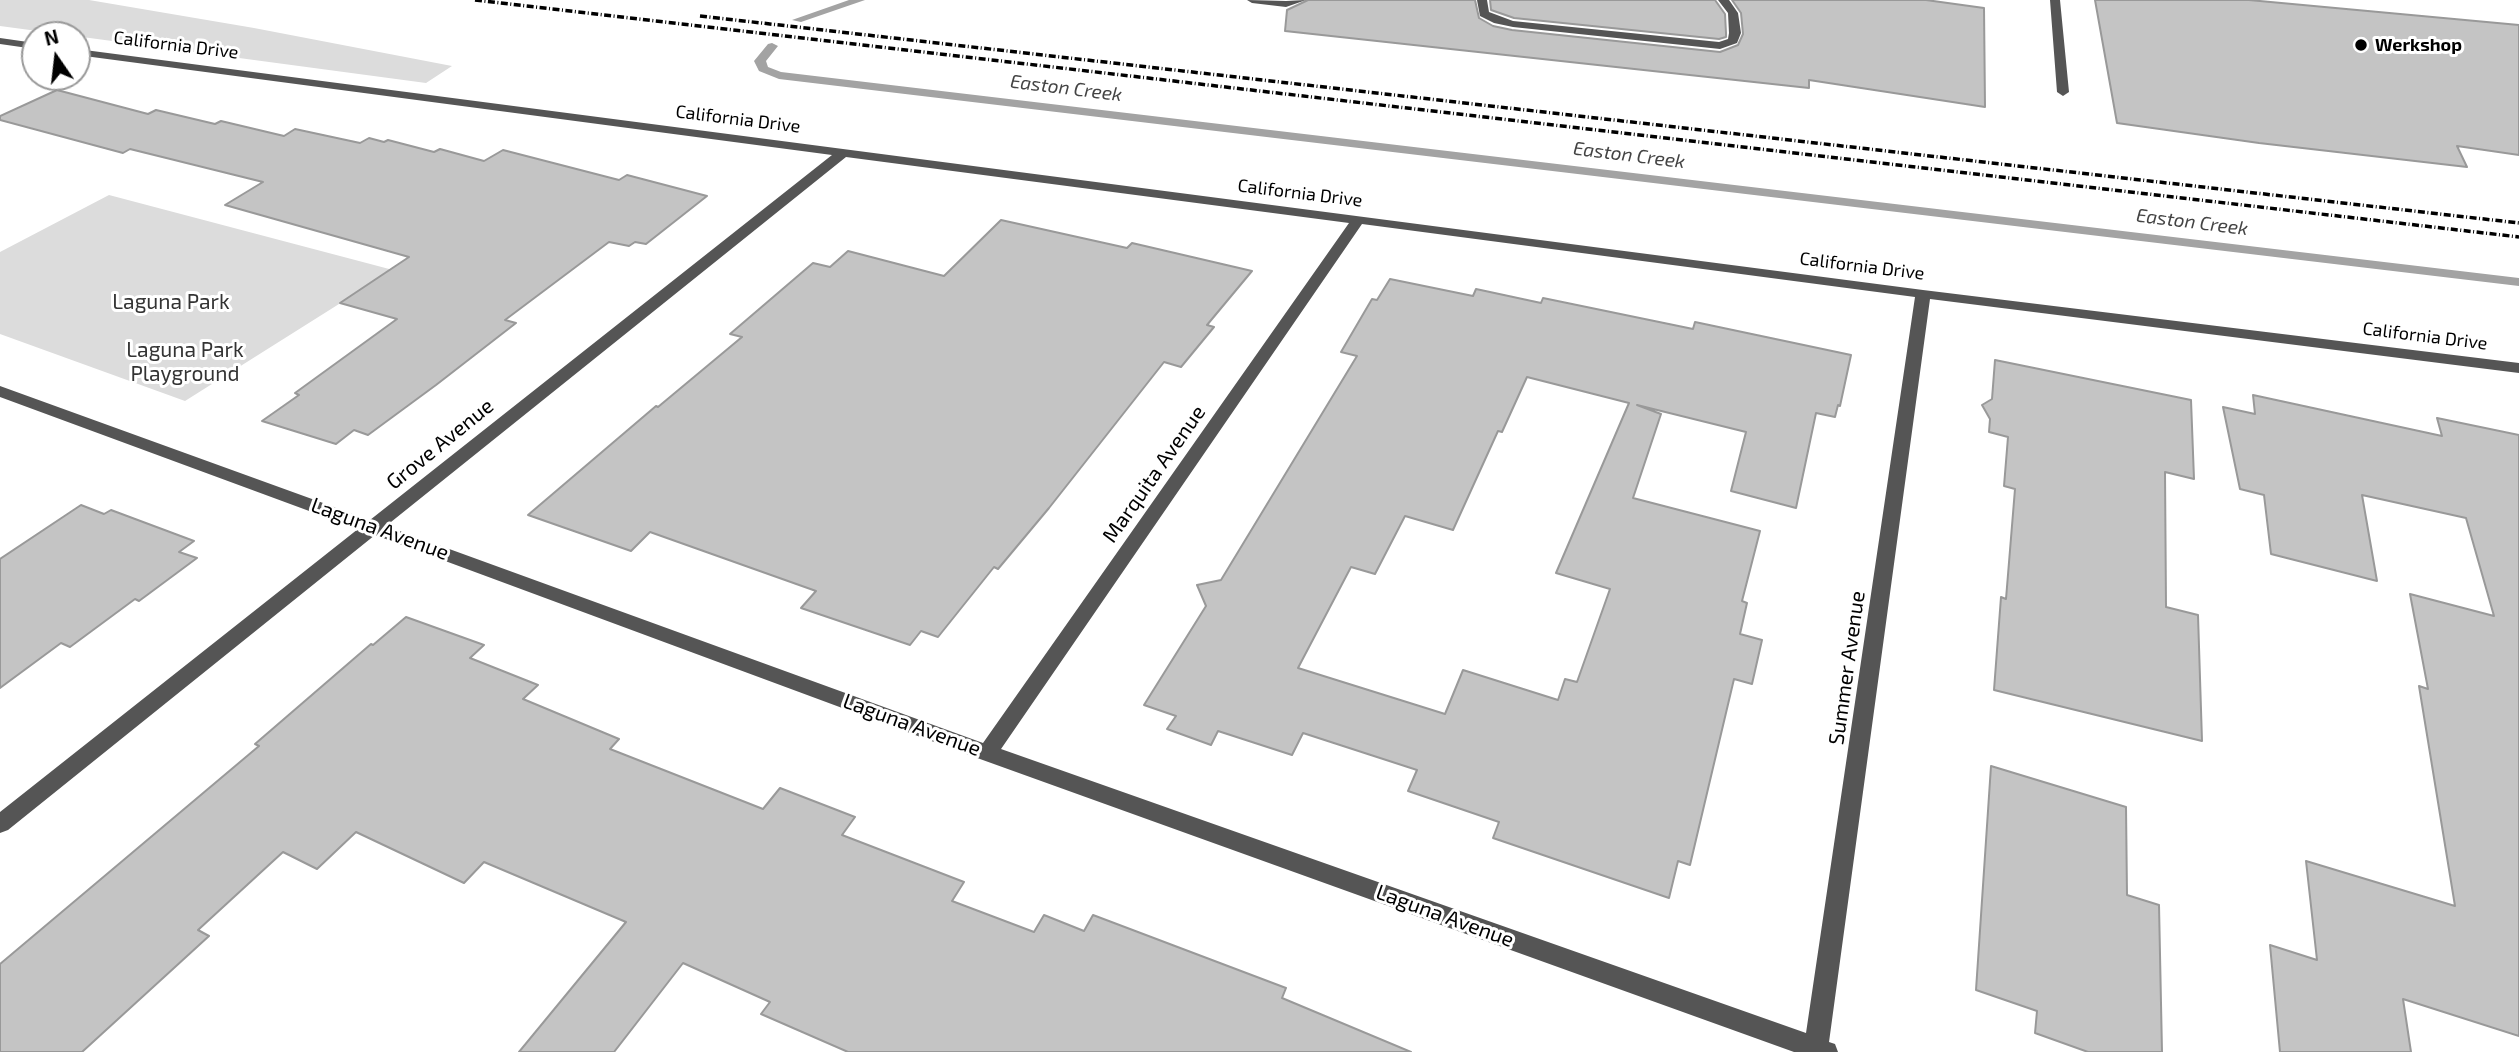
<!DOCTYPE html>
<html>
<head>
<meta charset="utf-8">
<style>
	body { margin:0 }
	#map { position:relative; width:2519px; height:1052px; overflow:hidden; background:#fff; font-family:"Exo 2",sans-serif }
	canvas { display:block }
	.north { position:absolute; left:21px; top:21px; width:70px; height:70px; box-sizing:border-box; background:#fff; border:2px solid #999; border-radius:50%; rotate:346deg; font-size:19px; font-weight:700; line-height:28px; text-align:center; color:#000 }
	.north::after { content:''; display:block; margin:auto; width:24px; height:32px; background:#000; clip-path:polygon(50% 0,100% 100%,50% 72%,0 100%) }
</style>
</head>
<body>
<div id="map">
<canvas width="2519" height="1052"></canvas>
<div class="north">N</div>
</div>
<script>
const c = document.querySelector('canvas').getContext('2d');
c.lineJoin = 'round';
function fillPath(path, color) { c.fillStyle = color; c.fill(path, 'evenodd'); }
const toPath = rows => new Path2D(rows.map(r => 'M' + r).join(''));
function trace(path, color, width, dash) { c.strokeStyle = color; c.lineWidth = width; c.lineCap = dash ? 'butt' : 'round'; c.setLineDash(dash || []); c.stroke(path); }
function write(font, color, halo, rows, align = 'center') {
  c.font = font + ' "Exo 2",sans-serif'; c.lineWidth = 6; c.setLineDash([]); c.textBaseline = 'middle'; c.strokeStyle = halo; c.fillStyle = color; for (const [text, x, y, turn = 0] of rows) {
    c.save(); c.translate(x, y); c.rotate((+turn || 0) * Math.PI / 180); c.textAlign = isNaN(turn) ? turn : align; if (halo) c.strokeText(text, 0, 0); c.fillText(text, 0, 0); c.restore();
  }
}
const green = toPath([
	[0,0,89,0,254,28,452,66,426,83,0,26],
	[109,195,393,270,185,401,0,334,0,252]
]);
const stream = toPath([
	[849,0,865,0,801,22,792,20,849,0],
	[772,43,778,46,766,61,768,67,781,72,2519,278,2519,286,779,79,759,71,754,61,768,44,772,43]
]);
const building = toPath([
	[1308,0,1475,0,1479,18,1493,26,1512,30,1720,52,1738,45,1743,34,1741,13,1732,0,1926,0,1984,8,1985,107,1809,80,1809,88,1285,31,1287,10,1308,0],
	[1490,0,1715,0,1725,14,1726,33,1726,37,1719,39,1514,18,1491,10,1490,0],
	[2095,0,2249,0,2519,25,2519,155,2457,146,2467,167,2259,143,2117,123,2095,0],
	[57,90,148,114,156,110,215,124,221,121,284,136,295,129,360,143,369,138,384,142,388,140,434,152,440,149,484,161,503,150,619,180,627,175,707,196,646,244,635,242,629,246,609,242,505,320,516,323,436,385,368,435,354,430,336,444,262,421,299,395,295,393,397,319,340,303,409,257,225,205,263,182,130,149,123,153,0,120,0,116,57,90],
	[1001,220,1127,248,1132,243,1252,271,1207,325,1214,327,1181,367,1164,362,1049,508,998,569,994,567,938,637,921,631,910,645,801,608,816,591,650,532,631,551,528,515,656,406,658,407,742,337,730,334,813,263,830,267,848,251,944,276,1001,220],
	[1390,279,1473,296,1476,289,1541,303,1543,298,1693,329,1695,322,1851,355,1840,406,1838,405,1835,417,1816,413,1796,508,1731,491,1746,432,1637,405,1661,414,1633,498,1760,531,1742,601,1747,603,1740,634,1762,640,1752,684,1734,679,1690,865,1678,861,1669,898,1493,838,1499,822,1408,791,1417,770,1303,733,1292,755,1218,731,1211,745,1167,729,1176,716,1144,705,1206,606,1197,585,1221,580,1357,356,1341,352,1372,299,1377,300,1390,279],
	[1527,377,1629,403,1556,573,1610,589,1577,682,1565,679,1558,700,1463,670,1445,714,1298,668,1351,567,1375,574,1405,516,1453,530,1498,431,1502,432,1527,377],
	[1995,360,2191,400,2194,479,2165,472,2166,607,2198,615,2202,741,1994,690,2001,597,2006,599,2015,489,2004,486,2008,437,1989,432,1990,419,1982,405,1992,399,1995,360],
	[2253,395,2442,436,2437,418,2519,435,2519,1036,2403,999,2411,1052,2280,1052,2270,945,2317,960,2306,861,2455,906,2419,686,2428,689,2410,594,2494,616,2466,518,2362,495,2377,581,2271,554,2264,495,2240,489,2223,407,2255,414,2253,395],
	[81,505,104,514,111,510,194,541,179,552,197,558,139,601,135,599,70,647,61,643,0,688,0,559,81,505],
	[406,617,484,645,470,658,538,685,523,699,619,739,610,749,763,809,780,788,855,817,842,835,964,882,952,901,1034,932,1044,915,1084,931,1093,915,1286,988,1282,998,1411,1052,848,1052,761,1014,770,1002,683,963,614,1052,519,1052,626,922,484,862,464,883,356,832,317,869,283,852,198,930,209,936,82,1052,0,1052,0,964,259,746,255,744,371,644,373,645,406,617],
	[1991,766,2126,807,2127,895,2159,905,2162,1052,2088,1052,2035,1033,2037,1011,1976,990,1991,766]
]);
const minor = toPath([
	[1247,0,1286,1,1306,0,1286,7,1252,3,1247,0],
	[1477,0,1487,0,1489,12,1513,21,1719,42,1728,39,1729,33,1728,13,1718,0,1729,0,1738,13,1741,33,1737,43,1720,49,1513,27,1494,23,1480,16,1477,0],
	[2050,0,2060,0,2069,92,2063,96,2057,92,2050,0],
	[0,38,35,43,35,49,0,44,0,38],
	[77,49,1923,290,2519,363,2519,373,1930,299,1829,1042,1835,1044,1838,1052,1794,1052,980,759,375,535,8,830,0,833,0,812,358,529,0,397,0,386,370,520,832,155,77,55,77,49],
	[846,157,1349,223,983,743,386,526,846,157],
	[1362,224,1915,297,1806,1033,1001,749,1362,224]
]);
const rail = toPath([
	[475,0,2519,237],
	[700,16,2519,223]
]);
const markers = [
	[2361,45,7,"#000"]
];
const farStreetnames = [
	["California Drive",176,45,7],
	["California Drive",738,119,7],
	["California Drive",1300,193,7],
	["California Drive",1862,266,7],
	["California Drive",2425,336,7]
];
const farPoinames = [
	["Werkshop",2375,45]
];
const farWaternames = [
	["Easton Creek",1066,88,7],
	["Easton Creek",1629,155,7],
	["Easton Creek",2192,222,7]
];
const parkNames = [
	["Laguna Park",171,302],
	["Laguna Park",185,350],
	["Playground",185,374]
];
const streetNames = [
	["Grove Avenue",440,444,-39],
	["Marquita Avenue",1154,474,-55],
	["Laguna Avenue",380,529,20],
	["Summer Avenue",1847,668,-82],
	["Laguna Avenue",912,725,20],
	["Laguna Avenue",1445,916,20]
];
fillPath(green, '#dcdcdc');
fillPath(stream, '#a3a3a3');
fillPath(building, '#c4c4c4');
trace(building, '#999', 2);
fillPath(minor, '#555');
trace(rail, '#000', 3.5, [7, 2.5, 1, 2.5]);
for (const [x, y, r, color] of markers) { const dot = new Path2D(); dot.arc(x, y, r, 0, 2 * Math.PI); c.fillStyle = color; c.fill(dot); trace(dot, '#fff', 2.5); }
write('18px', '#000', '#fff', farStreetnames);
write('bold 18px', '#000', '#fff', farPoinames, 'left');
write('italic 19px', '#444', '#fff', farWaternames);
write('21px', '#333', '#fff', parkNames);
write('21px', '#000', '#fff', streetNames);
</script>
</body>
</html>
